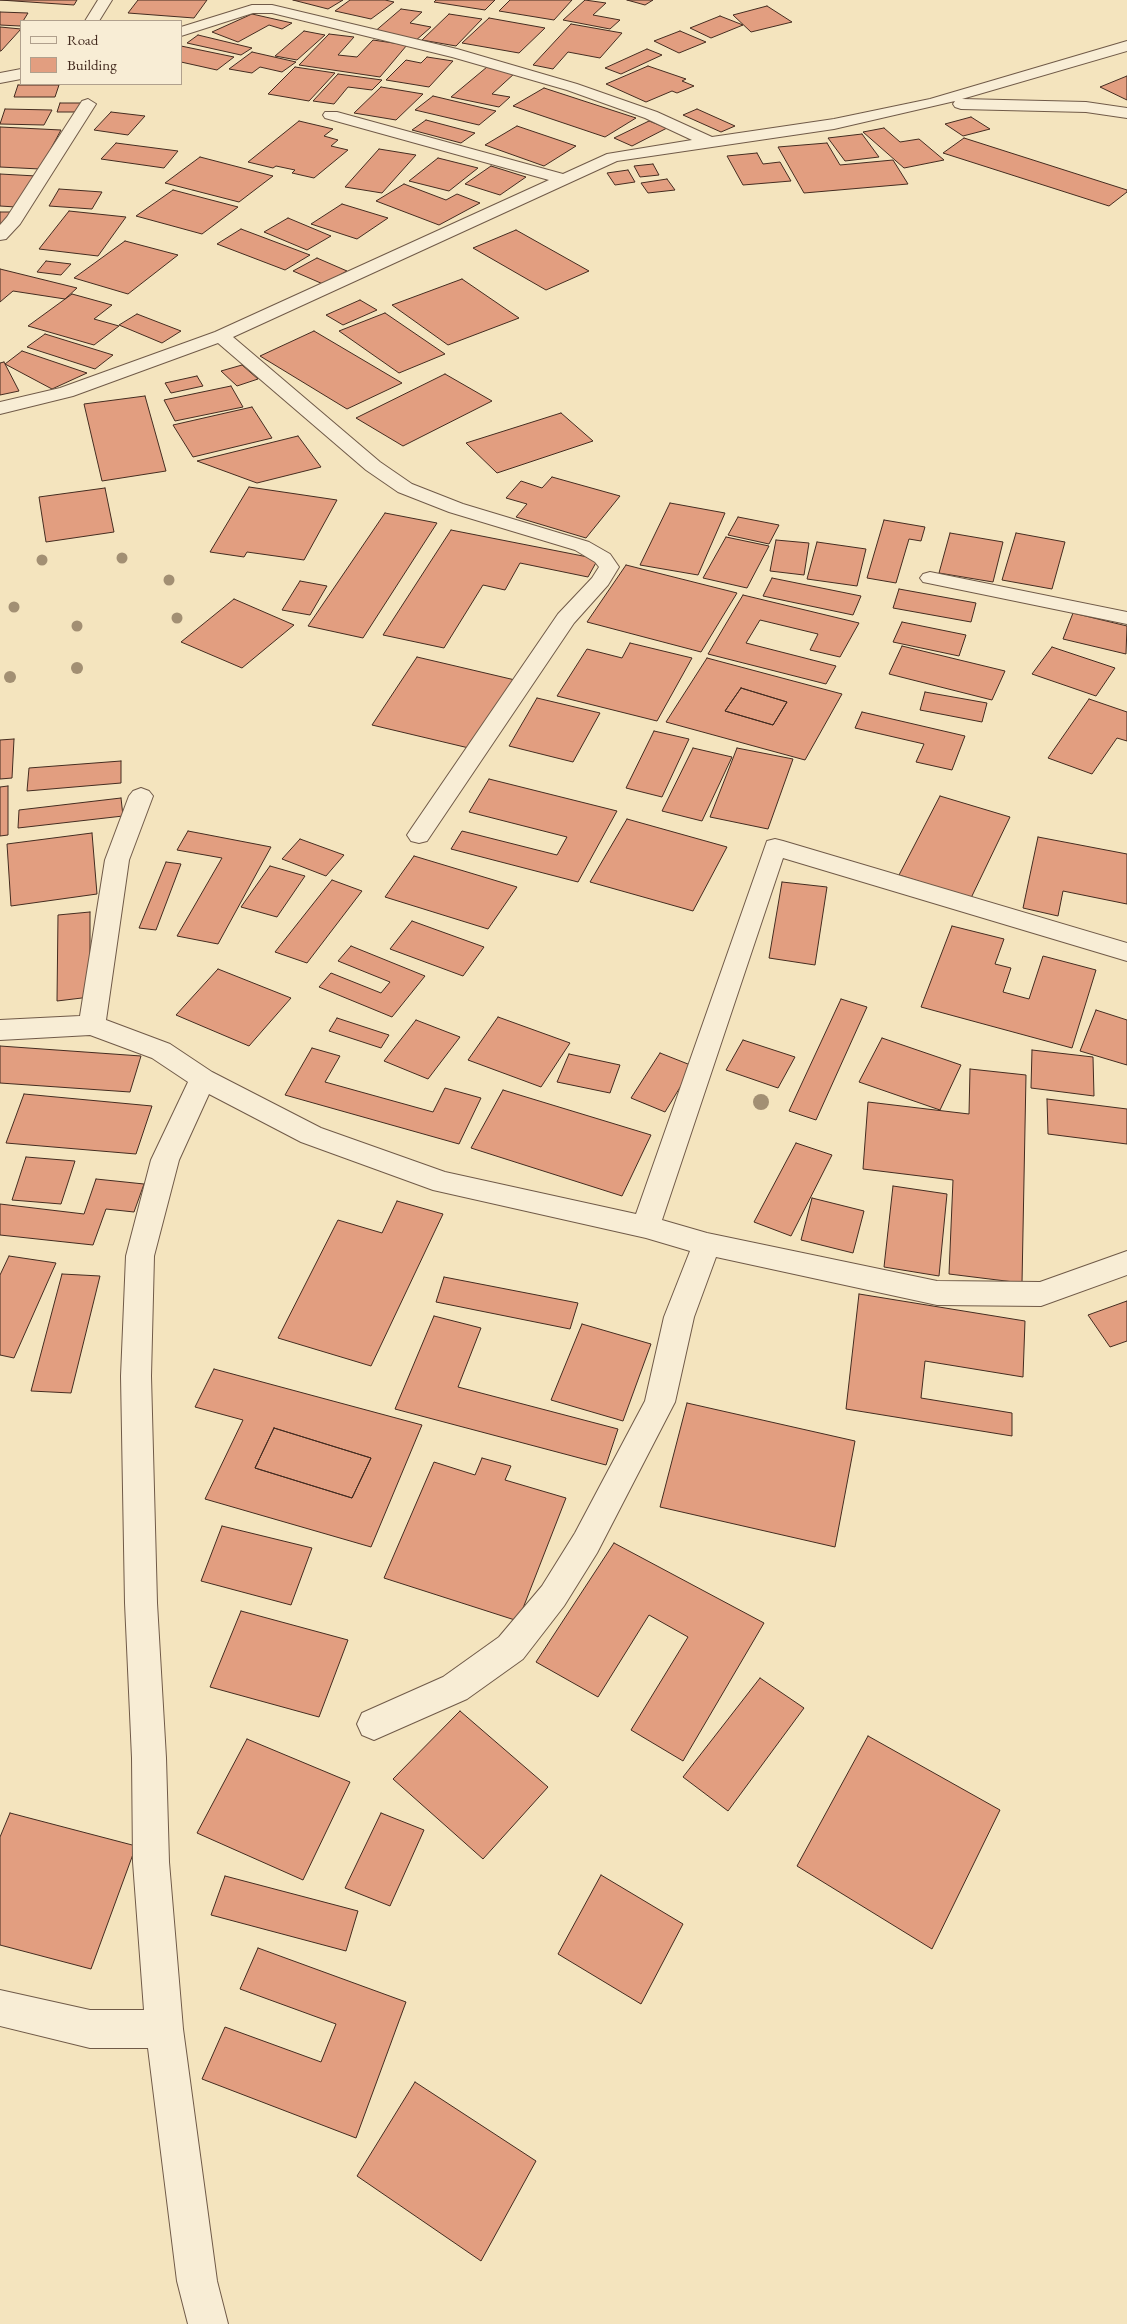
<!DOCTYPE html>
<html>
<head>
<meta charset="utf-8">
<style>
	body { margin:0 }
	#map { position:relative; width:1127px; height:2324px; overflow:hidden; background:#f4e4be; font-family:"EB Garamond",serif }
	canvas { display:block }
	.legend { position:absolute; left:20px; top:20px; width:162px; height:65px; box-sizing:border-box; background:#f8edd5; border:1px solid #b0a08d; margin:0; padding:6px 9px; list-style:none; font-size:15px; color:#442c20 }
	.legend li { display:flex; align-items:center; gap:10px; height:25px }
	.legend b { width:25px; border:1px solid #b0a08d }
</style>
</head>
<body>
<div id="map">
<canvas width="1127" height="2324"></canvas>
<ul class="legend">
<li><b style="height:6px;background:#f8edd5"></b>Road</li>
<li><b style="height:14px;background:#e29e80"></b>Building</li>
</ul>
</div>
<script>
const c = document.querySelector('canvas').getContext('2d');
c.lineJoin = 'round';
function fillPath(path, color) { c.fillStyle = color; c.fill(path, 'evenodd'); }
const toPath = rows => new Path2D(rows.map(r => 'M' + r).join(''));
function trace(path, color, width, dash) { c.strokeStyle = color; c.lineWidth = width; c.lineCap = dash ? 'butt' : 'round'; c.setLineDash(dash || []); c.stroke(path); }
const building = toPath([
	[0,0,77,0,74,5,0,0],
	[138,0,207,0,194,18,128,13,138,0],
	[293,0,343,0,328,9,293,0],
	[350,0,385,0,394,2,371,19,335,11,350,0],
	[436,0,495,0,485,10,434,2,436,0],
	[510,0,572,0,554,20,499,11,510,0],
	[585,0,606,3,593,15,620,20,610,29,563,20,585,0],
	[627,0,653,0,645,5,627,0],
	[767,6,792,22,751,32,733,15,767,6],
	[401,9,422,12,410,23,431,27,414,42,373,33,401,9],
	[0,12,28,13,20,26,0,25,0,12],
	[252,14,292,23,282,29,269,25,238,42,212,32,252,14],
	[449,14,482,19,456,46,422,40,449,14],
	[720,16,743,25,711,38,690,28,720,16],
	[489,18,545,28,519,53,462,43,489,18],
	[571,24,622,33,600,58,568,52,553,69,533,65,571,24],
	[0,27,21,29,1,51,0,51,0,27],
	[304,31,325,35,297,60,275,56,304,31],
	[680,31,706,42,679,53,654,41,680,31],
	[329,34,354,37,338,55,357,57,373,40,407,45,380,77,299,65,329,34],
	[198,35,252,48,241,55,187,43,198,35],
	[181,46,234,57,217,70,181,62,181,46],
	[647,49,662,55,621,74,605,68,647,49],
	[252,52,296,62,282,72,260,67,252,73,229,69,252,52],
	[427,57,453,61,429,87,386,80,406,60,421,63,427,57],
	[648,66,686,79,682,81,694,86,677,93,672,91,646,102,606,84,648,66],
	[295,67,335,73,309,101,268,94,295,67],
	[487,67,515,73,492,94,510,97,499,107,451,97,487,67],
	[338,74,382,80,372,90,348,87,334,104,313,101,338,74],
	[1127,76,1127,100,1100,87,1127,76],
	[18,85,59,85,55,97,14,97,18,85],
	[381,87,423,94,396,120,354,113,381,87],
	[544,88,636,118,605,137,513,106,544,88],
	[433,96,496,111,479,125,415,110,433,96],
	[60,103,81,103,77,112,57,112,60,103],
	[5,109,52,110,44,125,0,124,5,109],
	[697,109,735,126,721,132,683,115,697,109],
	[111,112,145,116,128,135,94,130,111,112],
	[971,117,990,129,963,136,945,124,971,117],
	[426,120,475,133,461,143,412,130,426,120],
	[299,121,333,129,324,136,338,140,331,146,348,150,314,178,292,173,295,170,276,166,273,168,248,162,299,121],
	[649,121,667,128,632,146,614,138,649,121],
	[517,126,576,146,544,166,485,145,517,126],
	[0,127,61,130,40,169,0,167,0,127],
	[884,128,900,142,919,139,944,160,904,168,863,132,884,128],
	[862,134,879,157,845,161,828,138,862,134],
	[964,138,1127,190,1127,192,1109,206,943,153,964,138],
	[116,143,178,151,164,168,101,159,116,143],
	[827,143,840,165,893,160,908,184,804,193,778,147,827,143],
	[379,149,416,155,382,193,345,187,379,149],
	[757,153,763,164,780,162,791,181,743,185,727,156,757,153],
	[200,157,273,176,239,202,165,183,200,157],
	[438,158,478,168,449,191,409,181,438,158],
	[653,164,659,175,640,177,634,166,653,164],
	[491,166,526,177,500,195,465,184,491,166],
	[628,170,635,182,615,185,607,173,628,170],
	[0,174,36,176,16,207,0,206,0,174],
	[667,179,675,190,648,193,641,183,667,179],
	[404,184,446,200,457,194,480,203,439,225,376,201,404,184],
	[59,189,102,192,92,209,49,206,59,189],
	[173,190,238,207,202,234,136,216,173,190],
	[342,204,388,218,357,239,311,224,342,204],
	[69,211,126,217,98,256,39,249,69,211],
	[0,212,12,212,0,228,0,212],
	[288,218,331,236,307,250,264,232,288,218],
	[241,229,310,255,285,270,217,244,241,229],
	[516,230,589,271,546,290,473,248,516,230],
	[125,241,178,255,128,294,74,278,125,241],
	[317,258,347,271,323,284,293,271,317,258],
	[46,261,71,264,61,275,37,272,46,261],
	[0,269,77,288,65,299,13,291,0,302,0,269],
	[462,279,519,318,448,345,392,305,462,279],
	[72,294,112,305,94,319,119,326,94,345,28,326,72,294],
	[360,300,377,310,343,325,326,315,360,300],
	[385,313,445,354,399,373,339,331,385,313],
	[137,314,181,331,162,343,119,325,137,314],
	[314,331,402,383,347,409,260,356,314,331],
	[45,334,113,355,95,369,27,347,45,334],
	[22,351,87,373,52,389,5,364,22,351],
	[4,362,19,391,0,395,0,363,4,362],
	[242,365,258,379,237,386,221,371,242,365],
	[445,374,492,401,403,446,356,418,445,374],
	[197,376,203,386,171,393,165,383,197,376],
	[231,386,243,407,175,421,164,400,231,386],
	[145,396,166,471,102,481,84,404,145,396],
	[252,407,272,438,193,457,173,425,252,407],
	[561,413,593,441,497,473,466,443,561,413],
	[298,436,321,467,257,483,197,461,298,436],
	[552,477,620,496,586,538,516,517,527,504,506,498,521,481,542,488,552,477],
	[249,487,337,500,304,560,247,552,244,557,210,552,249,487],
	[105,488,114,532,46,542,39,497,105,488],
	[670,503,725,513,698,575,640,565,670,503],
	[385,513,437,523,363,638,308,626,385,513],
	[738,517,779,525,769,544,728,535,738,517],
	[884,520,925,527,921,541,909,539,896,583,867,578,884,520],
	[451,530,598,559,588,577,520,563,505,590,483,585,444,648,383,635,451,530],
	[950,533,1003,542,993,582,939,573,950,533],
	[1016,533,1065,542,1052,589,1002,580,1016,533],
	[726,537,769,546,747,588,703,578,726,537],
	[776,540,809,543,804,575,770,571,776,540],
	[817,542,866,549,857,586,807,579,817,542],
	[626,565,737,593,701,652,587,622,626,565],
	[772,578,861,596,853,615,763,596,772,578],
	[300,581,327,586,310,615,282,610,300,581],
	[899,589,976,603,971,622,893,608,899,589],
	[743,595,859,623,840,657,810,650,818,634,760,620,746,643,836,666,826,684,708,654,743,595],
	[234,599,294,625,242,668,181,642,234,599],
	[1073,613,1127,626,1126,654,1063,639,1073,613],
	[902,622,966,635,959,656,893,642,902,622],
	[630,643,692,658,657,721,557,696,587,649,622,658,630,643],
	[902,646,1005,671,992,700,889,674,902,646],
	[1052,647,1115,668,1096,696,1032,674,1052,647],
	[417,657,515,680,473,749,372,725,417,657],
	[707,658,842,694,805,760,666,722,707,658],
	[741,688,787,702,773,725,725,711,741,688],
	[741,688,787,702,773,725,725,711,741,688],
	[925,692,987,703,982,722,920,710,925,692],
	[537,698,600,713,573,762,509,746,537,698],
	[1089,699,1127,712,1127,741,1117,738,1092,774,1048,758,1089,699],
	[862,712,965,736,952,770,916,762,924,744,855,728,862,712],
	[654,731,689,739,662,797,626,788,654,731],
	[14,739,12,778,0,779,0,740,14,739],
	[693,748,732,757,702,821,662,811,693,748],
	[737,748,793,759,768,829,710,817,737,748],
	[121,761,121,783,27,791,29,768,121,761],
	[489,779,617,811,578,882,451,849,462,831,557,855,567,837,469,812,489,779],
	[8,786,8,835,0,836,0,787,8,786],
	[940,796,1010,817,971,898,899,875,940,796],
	[121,798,123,816,18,828,19,810,121,798],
	[627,819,727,847,693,911,590,882,627,819],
	[188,831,271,847,218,944,177,936,222,858,177,850,188,831],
	[92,833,97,894,11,906,7,844,92,833],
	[1038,837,1127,854,1127,904,1063,891,1058,916,1023,908,1038,837],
	[300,839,344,855,326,876,282,859,300,839],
	[414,856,517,887,488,929,385,897,414,856],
	[166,862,181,864,156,930,139,928,166,862],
	[270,866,305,876,277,917,241,907,270,866],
	[332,880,362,891,307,963,275,952,332,880],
	[782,882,827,887,815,965,769,958,782,882],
	[90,912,90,997,57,1001,58,915,90,912],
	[412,921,484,947,463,976,390,949,412,921],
	[952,926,1004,939,995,964,1011,968,1003,992,1029,999,1043,956,1096,970,1072,1048,921,1007,952,926],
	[351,946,425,976,392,1017,319,987,331,973,381,993,390,982,338,961,351,946],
	[218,969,291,998,249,1046,176,1015,218,969],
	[841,999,867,1007,816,1120,789,1111,841,999],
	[1096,1010,1127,1020,1127,1065,1080,1051,1096,1010],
	[498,1017,570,1043,541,1087,468,1060,498,1017],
	[337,1018,389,1035,381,1048,329,1031,337,1018],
	[416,1020,460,1037,428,1079,384,1061,416,1020],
	[882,1038,961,1065,940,1110,859,1082,882,1038],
	[743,1040,795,1057,778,1088,726,1070,743,1040],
	[0,1046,141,1056,130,1092,0,1083,0,1046],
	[312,1048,340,1056,325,1082,433,1112,445,1088,481,1098,459,1144,285,1095,312,1048],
	[1032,1050,1093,1057,1094,1096,1031,1088,1032,1050],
	[660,1053,693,1066,665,1112,631,1098,660,1053],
	[569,1054,620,1065,610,1093,557,1082,569,1054],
	[970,1069,1026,1075,1022,1283,949,1274,953,1180,863,1169,868,1102,969,1114,970,1069],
	[503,1090,651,1135,622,1196,471,1148,503,1090],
	[24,1094,152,1106,136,1154,6,1143,24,1094],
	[1047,1099,1127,1109,1127,1144,1048,1134,1047,1099],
	[796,1143,832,1155,791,1236,754,1222,796,1143],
	[26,1157,75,1161,61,1204,12,1200,26,1157],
	[96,1179,144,1184,134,1212,106,1209,93,1245,0,1235,0,1204,84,1214,96,1179],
	[893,1186,947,1194,939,1276,884,1267,893,1186],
	[812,1198,864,1211,853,1253,801,1240,812,1198],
	[397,1201,443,1214,371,1366,278,1338,338,1220,382,1233,397,1201],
	[9,1256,56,1263,14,1358,0,1355,0,1275,9,1256],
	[62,1274,100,1276,71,1393,31,1391,62,1274],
	[444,1277,578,1303,570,1329,436,1302,444,1277],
	[859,1294,1025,1321,1023,1377,925,1361,921,1398,1012,1413,1012,1436,846,1409,859,1294],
	[1127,1301,1127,1341,1110,1347,1088,1315,1127,1301],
	[434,1316,481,1328,458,1387,618,1429,606,1465,395,1409,434,1316],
	[582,1324,651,1344,623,1421,551,1400,582,1324],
	[214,1369,422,1425,371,1547,205,1499,243,1420,195,1407,214,1369],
	[274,1428,371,1458,352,1498,255,1468,274,1428],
	[687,1403,855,1441,835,1547,660,1507,687,1403],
	[274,1428,371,1458,352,1498,255,1468,274,1428],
	[482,1458,511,1466,505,1480,566,1498,518,1621,384,1578,434,1462,475,1475,482,1458],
	[222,1526,312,1548,291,1605,201,1581,222,1526],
	[614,1543,764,1623,683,1761,631,1730,688,1637,649,1615,598,1697,536,1662,614,1543],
	[241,1611,348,1640,319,1717,210,1687,241,1611],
	[760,1678,804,1708,728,1811,683,1777,760,1678],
	[460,1711,548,1787,483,1859,393,1779,460,1711],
	[868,1736,1000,1810,932,1949,797,1866,868,1736],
	[247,1739,350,1782,303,1880,197,1833,247,1739],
	[10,1813,136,1846,91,1969,0,1945,0,1837,10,1813],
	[381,1813,424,1830,390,1906,345,1888,381,1813],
	[601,1875,683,1924,641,2004,558,1954,601,1875],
	[225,1876,358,1911,346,1951,211,1915,225,1876],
	[258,1948,406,2002,356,2138,202,2079,225,2027,321,2062,336,2024,240,1989,258,1948],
	[415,2082,536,2161,481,2261,357,2176,415,2082]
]);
const minor = toPath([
	[98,0,112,0,99,21,85,21,98,0],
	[252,5,272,5,457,49,577,84,657,112,712,137,834,119,930,99,1127,41,1127,51,962,99,1086,102,1127,108,1127,118,1086,112,961,109,955,107,953,104,955,101,834,129,617,161,233,337,380,462,412,484,463,504,589,542,610,554,619,567,608,585,574,623,427,841,419,843,411,841,407,835,411,829,558,614,592,578,599,567,595,562,575,550,449,512,398,492,366,470,218,343,73,396,0,414,0,402,60,388,215,332,549,180,325,118,323,115,325,112,337,112,563,174,607,154,692,140,645,118,567,90,452,57,272,13,253,13,181,36,181,27,252,5],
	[21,69,21,79,0,83,0,73,21,69],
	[88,99,96,104,20,224,6,239,0,240,0,225,7,217,82,101,88,99],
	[930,572,1127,612,1127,624,923,582,920,578,923,574,930,572],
	[141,788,149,791,153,796,129,860,106,1020,170,1044,212,1072,321,1128,445,1172,636,1214,767,841,775,839,783,841,1127,943,1127,961,783,858,662,1220,707,1233,937,1281,1040,1282,1127,1251,1127,1275,1041,1306,937,1305,716,1257,694,1317,675,1402,597,1553,564,1606,523,1659,467,1699,374,1740,362,1735,357,1724,362,1713,443,1677,499,1637,542,1586,575,1533,645,1401,664,1317,690,1251,646,1238,433,1190,301,1142,209,1094,179,1160,154,1256,151,1376,157,1603,166,1758,169,1862,183,2029,217,2281,228,2324,188,2324,177,2281,148,2048,90,2048,0,2026,0,1990,90,2010,144,2010,133,1862,132,1758,125,1603,121,1376,126,1256,151,1160,188,1082,152,1058,90,1035,0,1040,0,1020,80,1016,105,860,129,796,133,791,141,788]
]);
const trees = [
	[122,558,5.5],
	[42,560,5.5],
	[169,580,5.5],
	[14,607,5.5],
	[177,618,5.5],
	[77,626,5.5],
	[77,668,6],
	[10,677,6],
	[761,1102,8]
];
fillPath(building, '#e29e80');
trace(building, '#442c20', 1);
trace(minor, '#705a48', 2);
fillPath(minor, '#f8edd5');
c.fillStyle = '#a28f73';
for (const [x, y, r] of trees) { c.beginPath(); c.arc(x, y, r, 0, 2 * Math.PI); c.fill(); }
</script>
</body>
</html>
